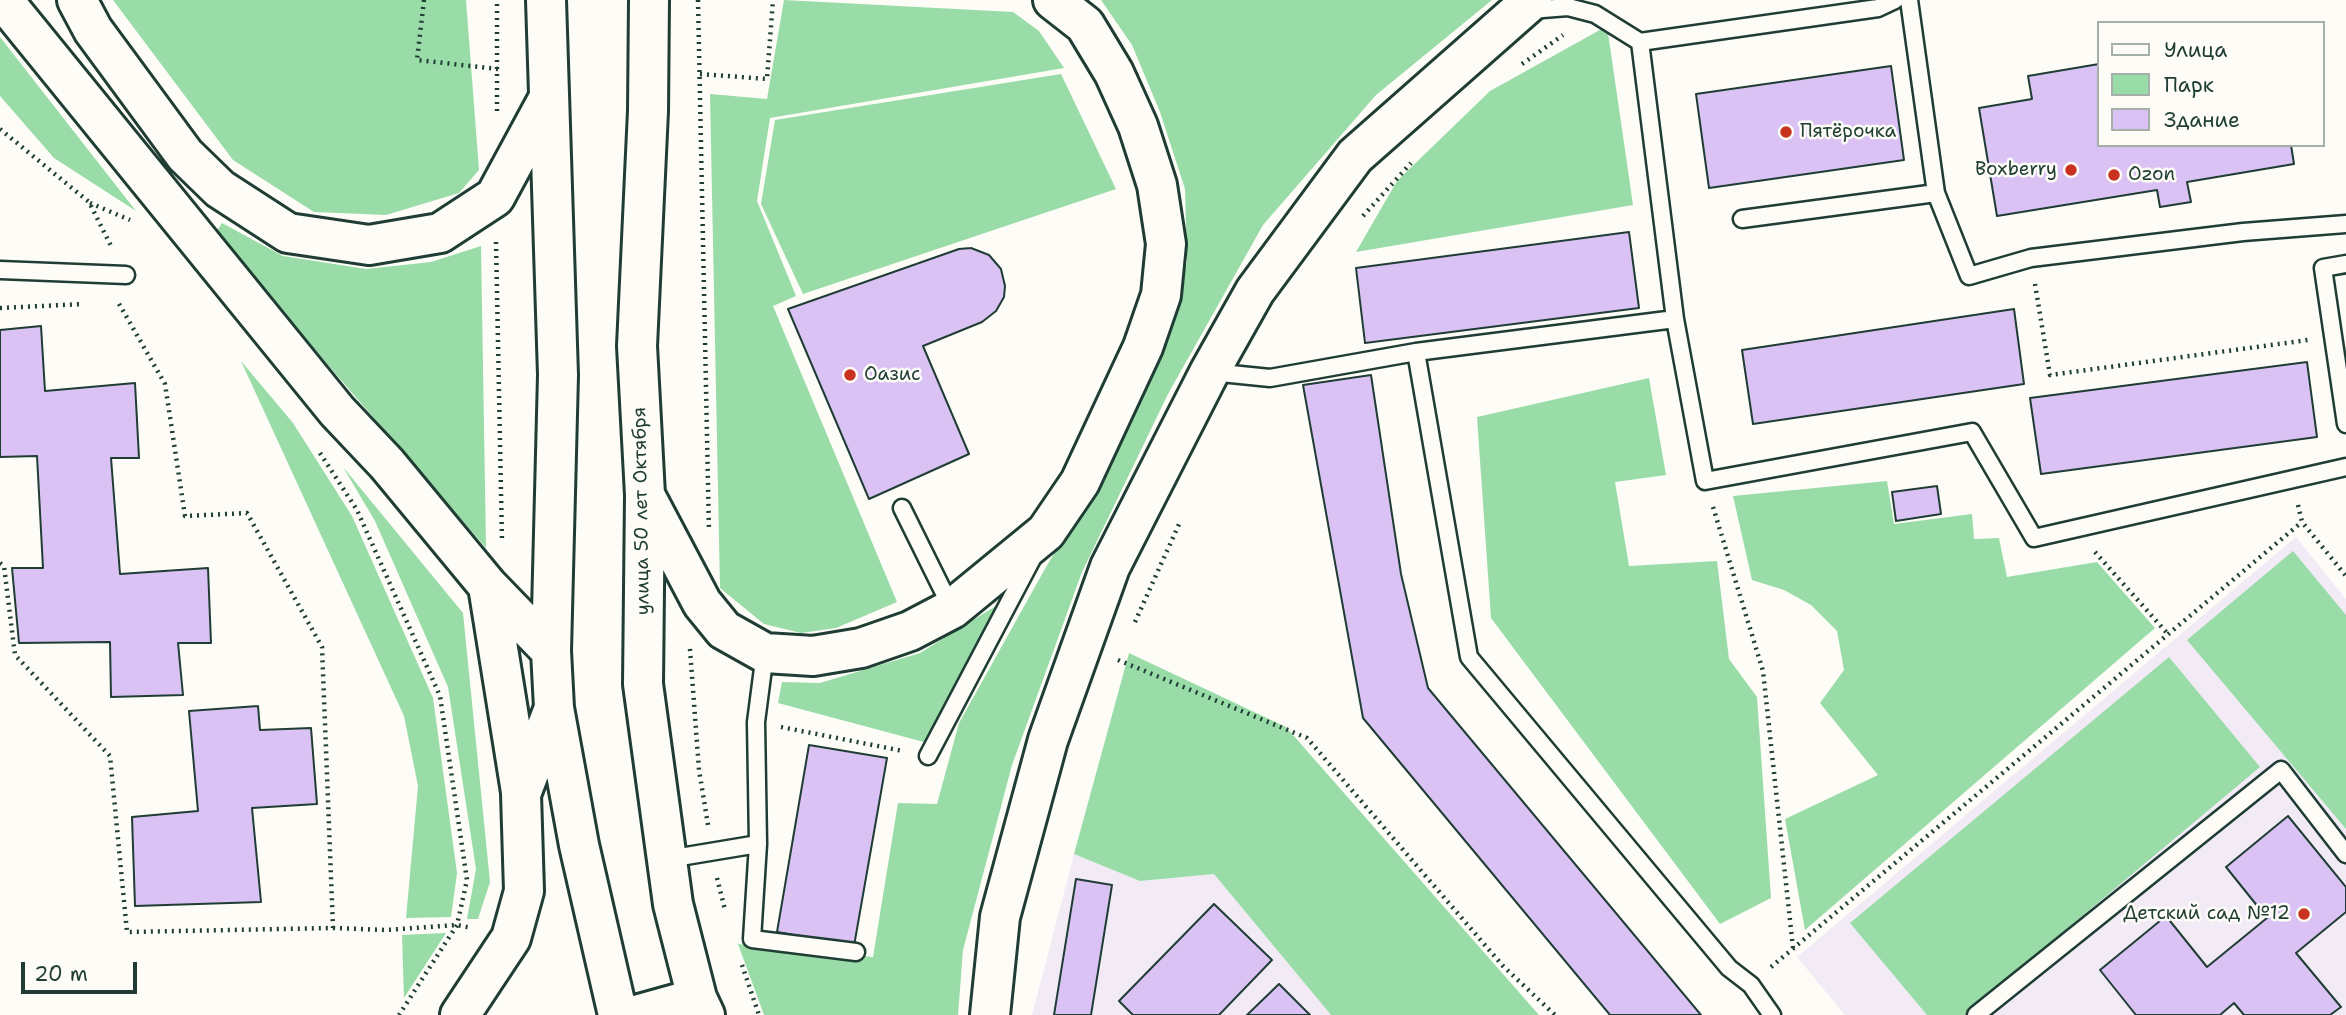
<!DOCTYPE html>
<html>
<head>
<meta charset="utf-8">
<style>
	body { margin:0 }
	#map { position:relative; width:2346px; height:1015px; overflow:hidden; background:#fdfcf7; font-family:"Shantell Sans",sans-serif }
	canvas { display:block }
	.legend { position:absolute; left:2097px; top:21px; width:228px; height:126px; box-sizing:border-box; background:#fdfcf7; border:2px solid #a4b0a9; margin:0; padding:9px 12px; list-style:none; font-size:21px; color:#1f3d34 }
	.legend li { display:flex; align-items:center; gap:14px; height:35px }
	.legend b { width:35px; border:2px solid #a4b0a9 }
	.scale { position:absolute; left:21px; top:962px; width:116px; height:32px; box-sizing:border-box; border:4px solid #1f3d34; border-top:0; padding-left:9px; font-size:21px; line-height:24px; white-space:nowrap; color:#1f3d34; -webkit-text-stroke:5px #fdfcf7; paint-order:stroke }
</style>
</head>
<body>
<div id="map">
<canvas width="2346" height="1015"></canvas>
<ul class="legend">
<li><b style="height:9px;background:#fdfcf7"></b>Улица</li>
<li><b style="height:19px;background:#99dca7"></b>Парк</li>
<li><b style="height:19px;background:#dac3f4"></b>Здание</li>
</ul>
<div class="scale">20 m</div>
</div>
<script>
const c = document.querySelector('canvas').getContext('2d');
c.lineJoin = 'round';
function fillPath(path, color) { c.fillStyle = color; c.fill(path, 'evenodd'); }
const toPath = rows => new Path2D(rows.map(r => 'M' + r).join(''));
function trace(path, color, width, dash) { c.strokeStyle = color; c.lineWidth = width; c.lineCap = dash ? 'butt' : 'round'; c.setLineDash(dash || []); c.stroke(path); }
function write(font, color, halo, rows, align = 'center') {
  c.font = font + ' "Shantell Sans",sans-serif'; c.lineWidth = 5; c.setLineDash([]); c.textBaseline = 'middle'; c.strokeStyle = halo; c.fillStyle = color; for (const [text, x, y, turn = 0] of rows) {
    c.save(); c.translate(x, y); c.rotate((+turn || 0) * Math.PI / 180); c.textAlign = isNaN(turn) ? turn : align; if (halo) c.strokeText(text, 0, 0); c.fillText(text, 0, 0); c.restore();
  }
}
const built = toPath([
	[2296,537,2346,599,2346,1015,1845,1015,1797,957],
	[1074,854,1140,881,1214,874,1331,1015,1032,1015]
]);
const green = toPath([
	[113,0,466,0,479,170,459,193,386,215,314,212,233,160],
	[784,0,1013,12,1039,31,1064,68,770,118,757,201,796,296,773,306,897,602,836,628,801,633,764,624,720,588,710,94,767,99],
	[1101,0,1492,0,1376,95,1263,225,1168,394,1082,572,1012,765,963,950,958,1015,764,1015,738,944,873,957,898,803,937,804,959,723,1046,567,1113,457,1156,362,1187,263,1185,189,1160,112,1132,45],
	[1607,26,1633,205,1356,252,1397,181,1490,91],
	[0,37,136,211,54,158,0,96],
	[1061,74,1116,189,803,294,761,204,775,120],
	[222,223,283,256,366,269,431,262,481,246,486,548,215,234],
	[241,361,293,423,352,516,433,698,457,873,451,917,406,918,418,786,404,716],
	[1649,378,1666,475,1615,482,1629,566,1717,561,1729,659,1757,697,1771,898,1720,924,1491,618,1477,417],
	[343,467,463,613,490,882,478,919,467,919,476,869,448,687,375,521],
	[1887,481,1894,524,1972,514,1974,539,1999,538,2007,577,2097,562,2155,628,1805,930,1785,819,1878,775,1820,703,1844,670,1837,631,1811,605,1784,590,1752,580,1733,496],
	[2293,551,2346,615,2346,829,2187,640],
	[999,604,924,742,778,703,782,682,820,683,920,653],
	[1129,653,1286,727,1539,1015,1331,1015,1214,874,1140,881,1074,854],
	[2169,657,2260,767,1964,1015,1927,1015,1850,923],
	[446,933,404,998,402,935]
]);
const building = toPath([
	[2099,64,2099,145,2291,145,2294,164,2187,182,2191,202,2160,207,2157,190,1997,216,1979,108,2032,99,2028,76,2099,64],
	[1891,66,1904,160,1709,188,1696,94,1891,66],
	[1629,232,1639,308,1365,343,1356,268,1629,232],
	[971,248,989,255,1001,269,1005,286,1004,297,996,311,982,322,923,346,969,454,869,499,788,309,959,249,971,248],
	[2014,309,2024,384,1753,424,1742,350,2014,309],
	[41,326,45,391,135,383,139,458,111,458,120,574,208,568,211,643,178,643,183,695,111,697,110,642,19,643,12,568,43,568,37,456,0,457,0,330,41,326],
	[2307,362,2317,437,2041,474,2030,398,2307,362],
	[1371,375,1401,574,1428,688,1701,1015,1610,1015,1363,718,1303,385,1371,375],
	[1937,486,1941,514,1896,521,1892,492,1937,486],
	[258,706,260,730,311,728,317,804,252,808,261,902,135,906,132,817,198,811,189,711,258,706],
	[809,745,887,758,854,946,777,932,809,745],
	[2288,816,2346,887,2346,912,2296,953,2341,1007,2330,1015,2244,1015,2234,1003,2220,1015,2136,1015,2100,970,2166,916,2207,967,2267,918,2226,867,2288,816],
	[1076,879,1112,885,1091,1015,1054,1015,1076,879],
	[1214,904,1272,960,1219,1015,1133,1015,1119,1001,1214,904],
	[1279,984,1310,1015,1247,1015,1279,984]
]);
const path = toPath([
	[424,0,417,60,498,69],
	[698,0,709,531],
	[1522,64,1563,35],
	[700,74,767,79,773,0],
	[497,111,497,0],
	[0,129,89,202,112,248],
	[90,203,130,220],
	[1363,216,1411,163],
	[496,242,502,541],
	[2035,284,2050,375,2308,340],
	[0,308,83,304],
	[320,453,357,510,440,696,467,880,457,925,399,1015],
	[2298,505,2302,522,2346,576],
	[1713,507,1763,671,1793,948],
	[2095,552,2167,633],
	[0,563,4,566,15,655,110,756,127,932,333,928,322,647,247,513,185,516,165,384,118,302],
	[1135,622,1180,522],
	[690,649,699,770,708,825],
	[1118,660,1307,738,1503,966,1555,1015],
	[781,727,903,751],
	[717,878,725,910],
	[333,928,386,930,457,925,472,928],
	[742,965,759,1015],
	[1771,967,2302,522]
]);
const lane = toPath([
	[1909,0,1936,193,1969,276,2031,258,2243,232,2346,224],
	[1530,10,1568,7,1595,14,1640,42],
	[1742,219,1936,193],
	[2346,264,2323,268,2346,424],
	[0,270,126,275],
	[1675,319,1640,42,1878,8,1895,0],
	[1416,352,1469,657,1729,968,1751,985,1772,1015],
	[1211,372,1270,378,1416,352,1675,319,1705,481,1972,432,2034,538,2346,467],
	[902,508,952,609],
	[765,653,756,722,758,844,752,939,856,952],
	[928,756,1033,557],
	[668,859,758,844],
	[1976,1015,2281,770,2346,854]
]);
const secondary = toPath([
	[3,0,337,411,387,464,488,586,551,651],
	[77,0,93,30,185,155,220,189,288,233,369,245,440,233,495,197,547,101],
	[546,0,558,375,551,651,554,708,579,845,618,1015],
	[649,0,648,111,637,346,645,495,643,684,673,904,697,998,705,1015],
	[645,495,702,603,724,630,765,653,813,656,861,648,910,631,952,609,1046,532,1080,482,1143,347,1161,295,1166,244,1157,185,1138,126,1114,73,1085,25,1053,0],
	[488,586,521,792],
	[460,1015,511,938,524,891,521,794,554,708],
	[636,1015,697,998],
	[990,1015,1000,917,1048,740,1110,567,1210,371,1255,291,1355,156,1532,0]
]);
const markers = [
	[1786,132,7,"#c8321e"],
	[2071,170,7,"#c8321e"],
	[2114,175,7,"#c8321e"],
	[850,375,7,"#c8321e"],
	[2304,914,7,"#c8321e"]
];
const poiNames = [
	["Пятёрочка",1800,132],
	["Boxberry",2057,170,"right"],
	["Ozon",2128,175],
	["Оазис",864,375],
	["Детский сад №12",2290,914,"right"]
];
const streetNames = [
	["улица 50 лет Октября",642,511,-91]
];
fillPath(built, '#f2ebf6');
fillPath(green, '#99dca7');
fillPath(building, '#dac3f4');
trace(building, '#1f3d34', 2);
trace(lane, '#1f3d34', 21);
trace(secondary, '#1f3d34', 44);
trace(path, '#1f3d34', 4.5, [2, 5]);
trace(lane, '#fdfcf7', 16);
trace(secondary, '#fdfcf7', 38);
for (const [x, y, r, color] of markers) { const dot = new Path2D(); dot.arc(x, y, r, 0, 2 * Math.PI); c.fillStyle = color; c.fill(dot); trace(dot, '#fdfcf7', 2.5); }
write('19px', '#1f3d34', '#fdfcf7', poiNames, 'left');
write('19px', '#1f3d34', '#fdfcf7', streetNames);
</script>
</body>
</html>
